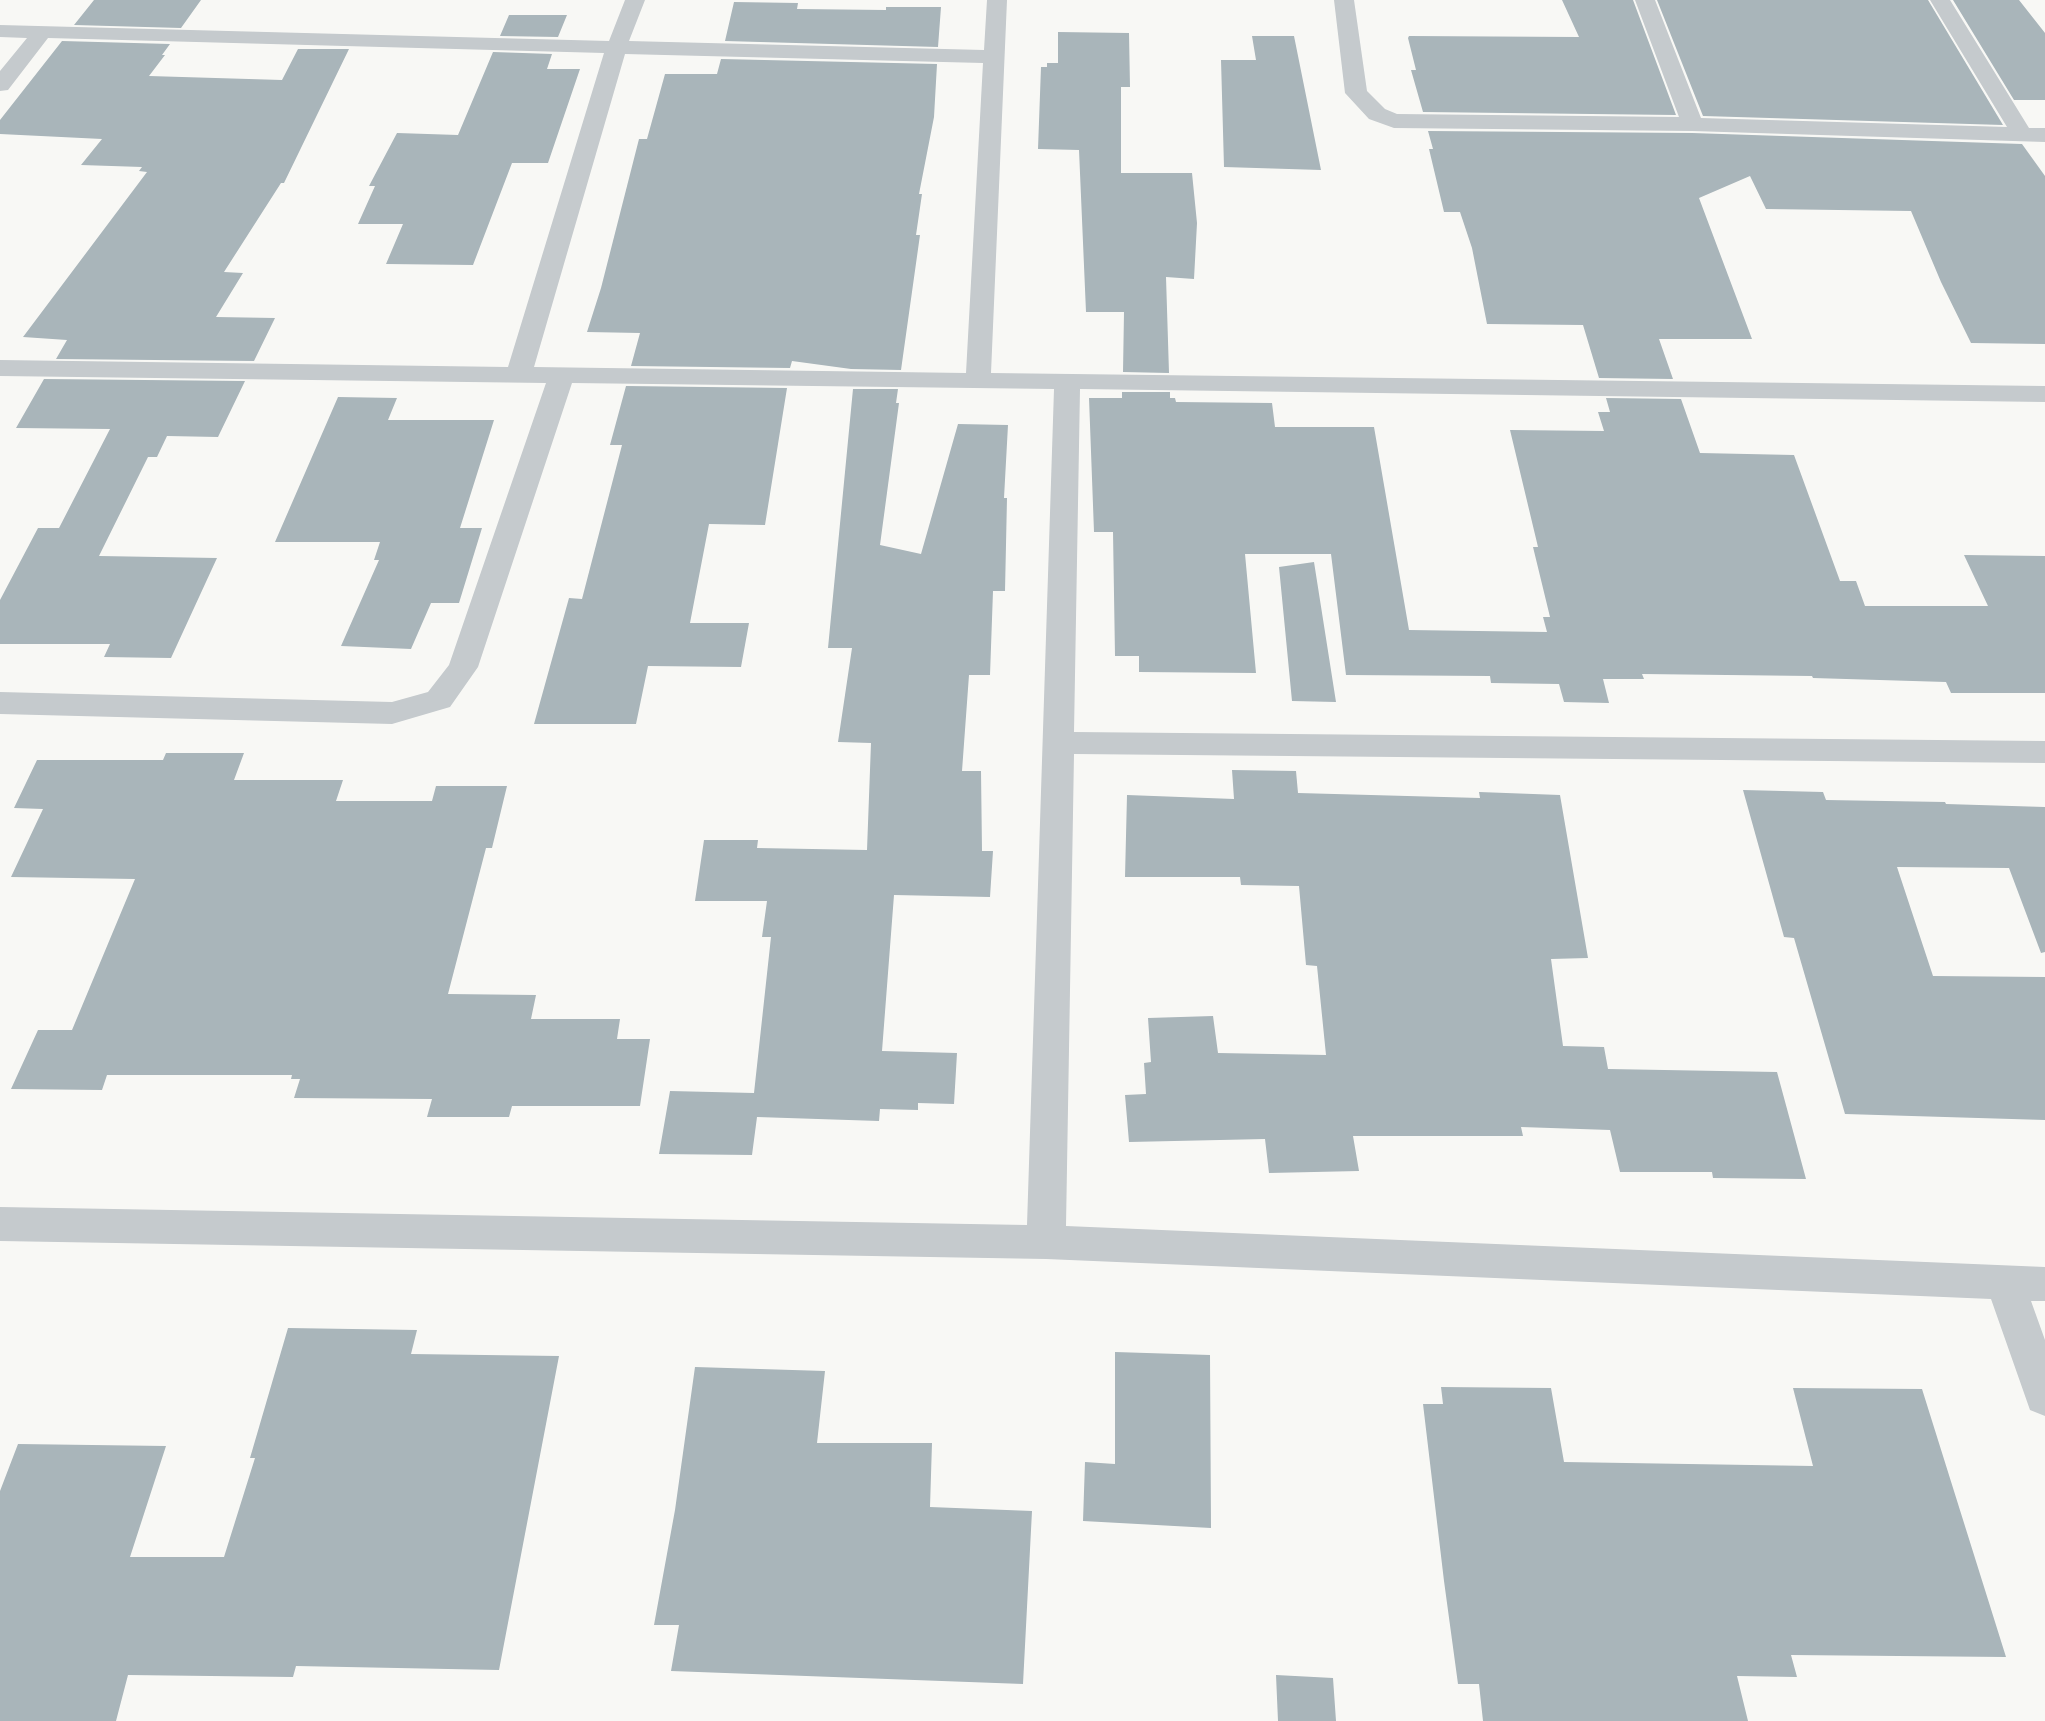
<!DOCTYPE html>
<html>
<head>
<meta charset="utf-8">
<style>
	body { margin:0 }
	canvas { display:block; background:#f8f8f5 }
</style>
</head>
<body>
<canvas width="2045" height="1721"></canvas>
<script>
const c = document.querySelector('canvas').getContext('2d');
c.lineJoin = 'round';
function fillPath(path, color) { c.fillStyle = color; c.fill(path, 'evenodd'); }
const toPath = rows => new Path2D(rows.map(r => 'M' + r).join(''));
const building = toPath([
	[94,0,201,0,181,28,74,25],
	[1562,0,1633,0,1676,115,1423,112,1411,70,1416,70,1408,38,1409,36,1579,37],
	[1657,0,1928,0,2003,125,1703,116],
	[1953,0,2019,0,2045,33,2045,100,2014,100],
	[734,2,798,3,797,9,886,10,886,7,941,7,938,47,725,41],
	[509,15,567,15,558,37,500,36],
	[1058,32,1129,33,1130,87,1121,87,1121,173,1192,173,1197,223,1194,279,1166,277,1169,373,1123,372,1124,312,1086,312,1079,150,1038,149,1041,67,1047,67,1047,63,1058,63],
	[1252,36,1294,36,1321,170,1224,167,1221,60,1256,60],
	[62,41,170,44,162,55,165,55,149,76,282,80,298,49,349,49,284,183,281,183,224,272,243,273,216,317,275,318,254,361,56,359,67,340,23,337,147,172,139,171,142,167,81,165,102,139,0,134,0,120],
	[493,52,552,54,547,69,580,69,548,163,512,163,473,265,386,264,403,224,358,224,375,186,369,186,397,133,458,135],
	[721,59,937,64,934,117,919,194,922,194,916,235,920,235,901,370,851,369,792,361,790,368,631,366,640,333,587,332,601,288,639,139,647,139,665,74,717,74],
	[1428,131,1692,133,2022,144,2045,176,2045,344,1971,343,1941,282,1911,211,1766,209,1750,176,1699,198,1752,339,1659,339,1673,379,1599,378,1583,325,1487,324,1472,248,1460,212,1444,212,1429,149,1433,149],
	[44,379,245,381,218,437,167,436,157,457,148,457,99,556,217,558,171,658,104,657,110,644,0,644,0,600,38,528,59,528,110,429,16,428],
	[626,386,787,388,765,525,709,524,690,623,749,623,741,667,648,666,636,724,534,724,569,598,582,599,622,445,610,445],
	[853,389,898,389,896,403,899,403,880,545,921,554,958,424,1008,425,1004,498,1007,498,1005,591,993,591,990,675,969,675,962,771,981,771,982,851,993,851,990,897,894,895,882,1051,957,1053,954,1104,918,1103,918,1110,880,1109,879,1121,757,1117,752,1155,659,1154,670,1091,754,1093,771,937,762,937,767,901,695,901,704,840,758,840,757,848,867,850,871,743,838,742,852,648,828,648],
	[1122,392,1170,392,1170,398,1175,398,1176,402,1272,403,1275,427,1374,427,1409,630,1547,632,1543,617,1550,617,1533,547,1538,547,1510,430,1604,431,1598,412,1610,412,1606,398,1681,399,1700,453,1794,455,1840,581,1856,581,1865,606,1988,606,1964,555,2045,556,2045,693,1951,693,1946,682,1813,678,1812,676,1642,674,1644,679,1603,679,1609,703,1564,702,1559,684,1491,683,1490,676,1346,675,1331,554,1245,554,1256,673,1139,672,1139,656,1115,656,1113,532,1094,532,1089,398,1122,398],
	[338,397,397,398,388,420,494,420,460,528,482,528,459,603,431,603,411,649,341,646,379,560,374,560,380,542,275,542],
	[1314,562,1336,702,1292,701,1279,567],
	[166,753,244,753,234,780,343,780,336,801,432,801,436,786,507,786,492,848,486,848,448,994,536,995,531,1019,620,1019,617,1039,650,1039,640,1106,512,1106,509,1117,427,1117,432,1099,294,1098,300,1079,291,1079,292,1075,107,1075,102,1090,11,1089,38,1030,72,1030,135,879,11,877,43,809,14,808,37,760,163,760],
	[1232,770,1296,771,1298,793,1480,798,1479,792,1560,795,1588,958,1551,959,1563,1046,1604,1047,1608,1069,1777,1072,1806,1179,1713,1178,1712,1172,1620,1172,1610,1130,1521,1127,1523,1136,1353,1136,1359,1171,1269,1173,1265,1139,1129,1142,1125,1095,1146,1094,1144,1063,1151,1062,1148,1018,1213,1016,1218,1053,1326,1055,1317,966,1306,965,1299,886,1241,885,1240,877,1125,877,1127,795,1234,799],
	[1743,790,1823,792,1826,800,1945,802,1946,804,2045,807,2045,952,2041,953,2009,868,1897,867,1933,976,2045,977,2045,1120,1845,1114,1794,938,1784,937],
	[288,1328,417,1330,411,1354,559,1356,499,1670,296,1666,293,1677,128,1675,116,1721,0,1721,0,1491,18,1444,166,1446,130,1557,224,1557,255,1458,250,1458],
	[1115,1352,1210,1355,1211,1528,1083,1521,1085,1462,1115,1464],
	[695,1367,825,1371,817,1443,932,1443,930,1507,1032,1511,1023,1684,671,1671,679,1625,654,1625,675,1510],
	[1441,1387,1551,1388,1564,1462,1813,1466,1793,1388,1922,1389,2006,1657,1791,1655,1797,1677,1737,1676,1748,1721,1483,1721,1479,1684,1458,1684,1444,1581,1423,1404,1443,1404],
	[1276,1675,1333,1678,1336,1721,1278,1721]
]);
const street = toPath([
	[625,0,645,0,629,41,984,50,987,0,1007,0,991,373,2045,386,2045,402,1080,389,1074,732,2045,741,2045,763,1074,754,1066,1226,2045,1267,2045,1301,2031,1301,2045,1340,2045,1416,2030,1410,1991,1299,1046,1259,0,1241,0,1207,1027,1225,1054,389,572,383,478,667,450,707,392,724,0,714,0,692,392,702,428,692,449,665,546,383,0,376,0,360,508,367,604,53,48,38,8,90,0,91,0,71,27,38,0,37,0,25,609,41,625,0],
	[625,54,983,63,966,373,534,367,625,54],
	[1334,0,1354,0,1367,91,1385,109,1397,114,1679,117,1635,0,1655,0,1701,118,2007,127,1930,0,1950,0,2029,128,2045,128,2045,142,1692,131,1394,128,1369,119,1345,93,1334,0]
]);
fillPath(building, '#a9b5ba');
fillPath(street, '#c5cacd');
</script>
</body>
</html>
